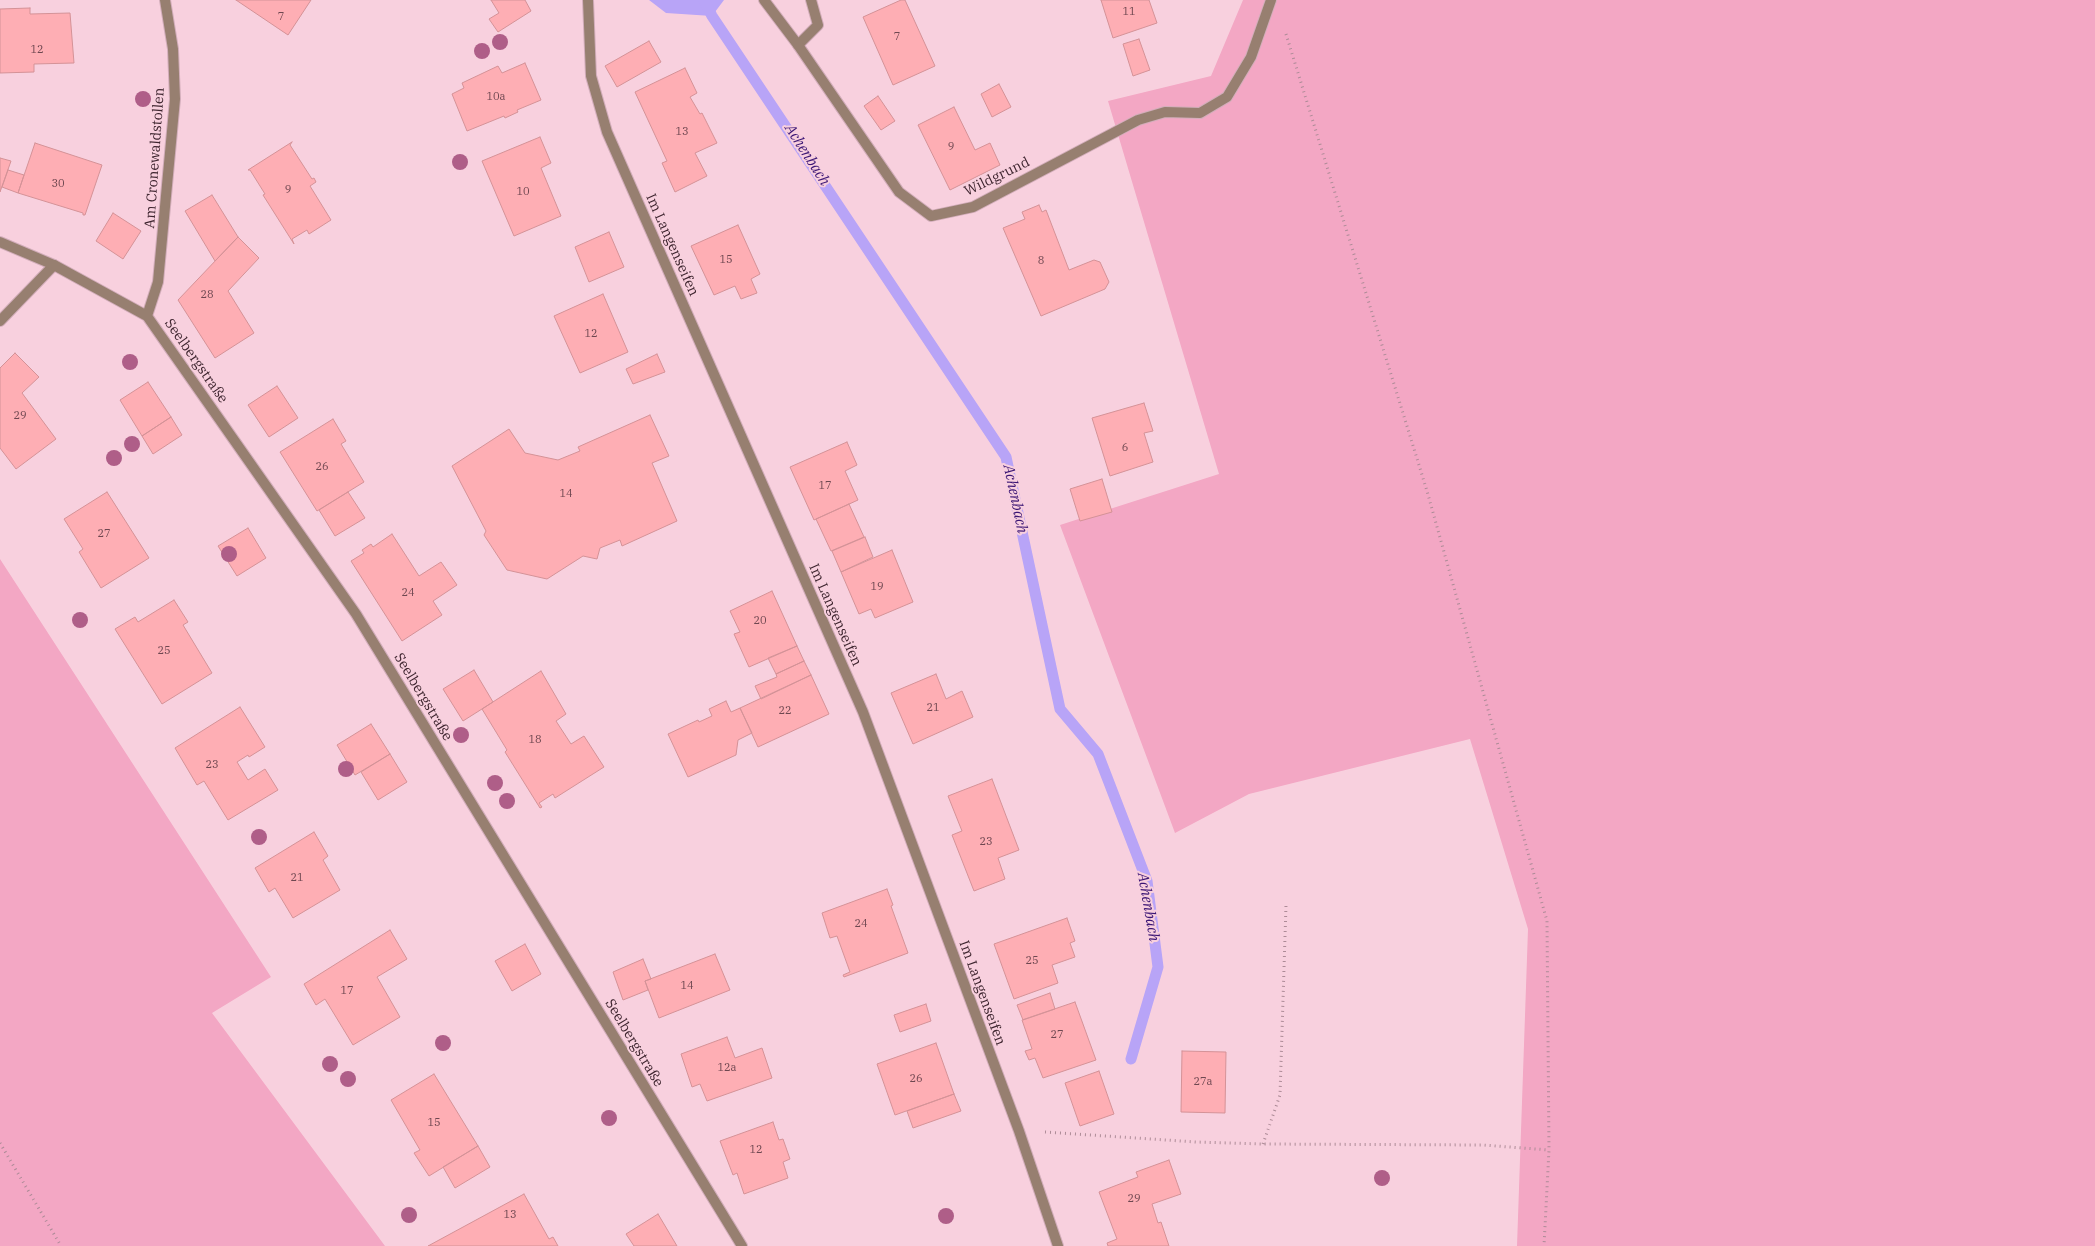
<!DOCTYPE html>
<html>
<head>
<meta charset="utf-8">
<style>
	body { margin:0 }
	canvas { display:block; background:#f8d0de }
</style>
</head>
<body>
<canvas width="2095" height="1246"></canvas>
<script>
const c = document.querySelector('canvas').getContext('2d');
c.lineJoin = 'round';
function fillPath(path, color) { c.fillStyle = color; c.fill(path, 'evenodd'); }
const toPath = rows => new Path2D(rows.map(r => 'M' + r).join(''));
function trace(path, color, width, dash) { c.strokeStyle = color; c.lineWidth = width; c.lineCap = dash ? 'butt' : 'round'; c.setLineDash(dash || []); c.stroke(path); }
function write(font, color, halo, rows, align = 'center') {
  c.font = font + ' "IBM Plex Serif",serif'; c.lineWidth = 4; c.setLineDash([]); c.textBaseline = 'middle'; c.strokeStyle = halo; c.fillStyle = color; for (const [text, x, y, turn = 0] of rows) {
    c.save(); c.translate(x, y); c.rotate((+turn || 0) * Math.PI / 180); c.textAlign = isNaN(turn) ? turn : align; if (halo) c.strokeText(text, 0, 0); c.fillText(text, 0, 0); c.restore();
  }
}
const green = toPath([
	[1243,0,2095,0,2095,1246,1517,1246,1528,929,1470,739,1249,794,1175,833,1060,525,1219,474,1108,101,1211,76],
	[0,559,271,977,212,1013,385,1246,0,1246]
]);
const water = toPath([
	[649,0,724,0,712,16,666,13]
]);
const stream = toPath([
	[704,0,712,16,1006,457,1060,709,1098,754,1147,881,1158,967,1131,1059]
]);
const building = toPath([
	[236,0,311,0,288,35,236,0],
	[491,0,525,0,531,11,498,32,489,19,499,13,491,0],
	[901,0,905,0,935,66,893,85,863,17,901,0],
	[1101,0,1149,0,1157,23,1113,38,1101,0],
	[30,8,30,14,70,13,74,63,34,64,34,72,0,73,0,9,30,8],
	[1139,39,1150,70,1133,76,1123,44,1139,39],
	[649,41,661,62,617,87,605,66,649,41],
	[525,63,541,100,517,110,518,112,505,118,504,116,467,131,452,94,464,88,462,83,498,66,502,73,525,63],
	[685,68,697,93,690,97,700,114,702,113,717,143,695,153,707,176,675,192,662,163,667,161,635,92,685,68],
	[999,84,1011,107,992,117,981,94,999,84],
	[878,96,895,121,881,130,864,106,878,96],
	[954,107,975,150,990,143,1000,165,950,190,918,125,954,107],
	[540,137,551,163,541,168,561,216,514,236,482,161,540,137],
	[292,142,290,145,312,179,314,178,316,182,310,186,331,220,309,234,307,230,292,239,294,244,263,195,265,194,250,170,248,170,292,142],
	[35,143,102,165,85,215,83,215,83,213,18,193,35,143],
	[0,158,11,161,0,192,0,158],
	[8,170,24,175,18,193,2,187,8,170],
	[212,195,238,237,215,261,185,211,212,195],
	[1039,205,1042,212,1046,210,1069,270,1094,260,1100,262,1109,282,1105,289,1041,316,1003,228,1025,219,1022,212,1039,205],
	[113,213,141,231,123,259,96,241,113,213],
	[738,225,760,274,751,279,757,293,741,299,735,286,714,295,691,246,738,225],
	[609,232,624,267,589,282,575,247,609,232],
	[238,237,259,258,228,291,254,333,215,358,178,300,238,237],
	[603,294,628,352,580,373,554,316,603,294],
	[15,353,39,377,22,393,56,439,16,469,0,448,0,368,15,353],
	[657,354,665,372,633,384,626,369,657,354],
	[148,382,171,417,142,436,120,400,148,382],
	[277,386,298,418,269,437,248,405,277,386],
	[1144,403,1153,431,1144,433,1153,462,1110,476,1092,418,1144,403],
	[650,415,669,456,652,463,677,521,622,546,620,540,600,548,597,559,583,556,547,579,507,570,484,535,486,531,452,466,509,429,525,453,558,460,580,451,578,447,650,415],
	[171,417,182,435,153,454,142,436,171,417],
	[333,419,346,441,341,444,364,482,317,511,280,452,333,419],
	[847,442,857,465,845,471,858,500,814,520,790,467,847,442],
	[1102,479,1112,512,1080,521,1070,489,1102,479],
	[107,492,149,558,101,588,79,552,83,549,64,519,107,492],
	[348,492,365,518,335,536,319,510,348,492],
	[849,504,864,537,831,551,816,519,849,504],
	[248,528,266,558,237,576,218,546,248,528],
	[392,534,419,576,441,562,457,585,433,601,442,615,402,641,351,561,364,553,362,550,371,544,373,547,392,534],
	[865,537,873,557,841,572,832,551,865,537],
	[892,550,913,602,875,618,871,609,859,614,841,572,892,550],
	[772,591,797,646,749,667,734,634,740,632,730,611,772,591],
	[174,600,188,622,183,625,212,673,162,704,115,629,135,617,138,622,174,600],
	[797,646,804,661,776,674,768,658,797,646],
	[804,661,811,675,761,699,755,686,777,677,776,674,804,661],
	[474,670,493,702,463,721,443,689,474,670],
	[541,671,566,714,556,721,571,744,584,736,604,767,555,798,553,794,539,803,542,807,540,808,505,752,507,750,482,709,541,671],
	[936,674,946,699,962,691,973,717,913,744,891,693,936,674],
	[811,675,829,714,758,747,740,708,811,675],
	[726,701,731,712,740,708,752,733,738,740,736,755,688,777,668,734,698,720,699,722,712,716,709,709,726,701],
	[240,707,265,747,249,757,248,755,237,762,248,780,265,769,278,790,228,820,204,781,197,785,175,748,240,707],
	[371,724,390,754,355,775,337,745,371,724],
	[390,754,407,782,378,800,361,772,390,754],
	[992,779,1019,850,998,858,1005,879,974,891,952,835,962,831,948,796,992,779],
	[314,832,328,856,323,860,340,890,293,918,275,888,269,892,255,868,314,832],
	[887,889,893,905,891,906,908,953,844,977,843,975,850,972,837,936,830,938,822,913,887,889],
	[1067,918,1075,941,1070,943,1075,957,1052,965,1058,983,1014,999,994,944,1067,918],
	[390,930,407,959,377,977,400,1017,353,1045,325,999,316,1005,304,984,390,930],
	[525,944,541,974,512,991,495,961,525,944],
	[715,954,730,990,659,1018,645,981,715,954],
	[643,959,651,979,645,981,648,990,623,1000,613,972,643,959],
	[1050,993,1055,1009,1023,1020,1017,1005,1050,993],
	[1075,1002,1096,1060,1043,1078,1035,1058,1029,1060,1025,1051,1032,1049,1022,1020,1075,1002],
	[926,1004,931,1021,900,1032,894,1015,926,1004],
	[727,1037,735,1058,762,1048,772,1078,707,1101,700,1084,692,1087,681,1054,727,1037],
	[936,1043,954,1094,895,1115,877,1064,936,1043],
	[1182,1051,1226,1052,1225,1113,1181,1112,1182,1051],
	[1099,1071,1114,1114,1080,1126,1065,1083,1099,1071],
	[434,1074,478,1146,429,1176,414,1153,420,1150,391,1100,434,1074],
	[954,1094,961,1111,913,1128,907,1111,954,1094],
	[773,1122,779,1140,783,1139,790,1159,783,1162,788,1178,744,1194,737,1173,733,1175,720,1141,773,1122],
	[478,1146,490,1167,455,1188,443,1167,478,1146],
	[1169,1160,1181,1194,1152,1204,1158,1223,1161,1222,1169,1246,1108,1246,1107,1243,1117,1239,1099,1192,1138,1177,1136,1172,1169,1160],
	[524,1194,549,1239,553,1237,558,1246,428,1246,524,1194],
	[658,1214,677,1246,634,1246,626,1234,658,1214]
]);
const path = toPath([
	[1286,34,1427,491,1547,921,1549,1150,1544,1246],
	[1045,1132,1196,1142,1263,1144,1483,1145,1549,1150],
	[0,1143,61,1246],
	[1263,1144,1280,1095,1286,905]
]);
const lane = toPath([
	[798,45,818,25,811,0],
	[0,321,54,265]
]);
const street = toPath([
	[588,0,591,76,607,132,863,712,1019,1131,1058,1246],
	[764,0,798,45,899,192,931,216,973,207,1138,120,1165,112,1200,113,1227,97,1251,57,1271,0],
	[0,242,54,265,147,316,356,614,742,1246],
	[147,316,158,282,175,99,173,49,165,0]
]);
const trees = [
	[500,42],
	[482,51],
	[143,99],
	[460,162],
	[130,362],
	[132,444],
	[114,458],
	[229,554],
	[80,620],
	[461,735],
	[346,769],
	[495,783],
	[507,801],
	[259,837],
	[443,1043],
	[330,1064],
	[348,1079],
	[609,1118],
	[1382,1178],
	[409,1215],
	[946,1216]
];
const numberNames = [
	["11",1129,12],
	["7",281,17],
	["7",897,37],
	["12",37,50],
	["10a",496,97],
	["13",682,132],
	["9",951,147],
	["30",58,184],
	["9",288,190],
	["10",523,192],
	["15",726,260],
	["8",1041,261],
	["28",207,295],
	["12",591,334],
	["29",20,416],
	["6",1125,448],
	["26",322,467],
	["17",825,486],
	["14",566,494],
	["27",104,534],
	["19",877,587],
	["24",408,593],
	["20",760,621],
	["25",164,651],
	["21",933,708],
	["22",785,711],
	["18",535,740],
	["23",212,765],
	["23",986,842],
	["21",297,878],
	["24",861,924],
	["25",1032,961],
	["14",687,986],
	["17",347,991],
	["27",1057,1035],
	["12a",727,1068],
	["26",916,1079],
	["27a",1203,1082],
	["15",434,1123],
	["12",756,1150],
	["29",1134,1199],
	["13",510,1215]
];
const streetNames = [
	["Am Cronewaldstollen",155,158,-86],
	["Wildgrund",997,177,-26],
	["Im Langenseifen",672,245,66],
	["Seelbergstraße",196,361,55],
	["Im Langenseifen",835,615,66],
	["Seelbergstraße",423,697,59],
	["Im Langenseifen",982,993,70],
	["Seelbergstraße",634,1043,59]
];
const waterNames = [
	["Achenbach",807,155,57],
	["Achenbach",1015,499,78],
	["Achenbach",1148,907,80]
];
fillPath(green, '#f3a7c4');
fillPath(water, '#b8a4f7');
trace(stream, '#b8a4f7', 11);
fillPath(building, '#feaeb4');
trace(building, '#d49297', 1);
trace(lane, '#d3aebb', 12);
trace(street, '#d3aebb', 12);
trace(path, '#ad8b97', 3, [1, 4]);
trace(lane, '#977f70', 10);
trace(street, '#977f70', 10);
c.fillStyle = '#af5e88';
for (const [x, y] of trees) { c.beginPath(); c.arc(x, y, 8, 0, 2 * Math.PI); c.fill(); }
write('11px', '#6e4750', null, numberNames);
write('14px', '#3e252f', '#f8d0de', streetNames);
write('italic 15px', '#3c1675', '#f8d0de', waterNames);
</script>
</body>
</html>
